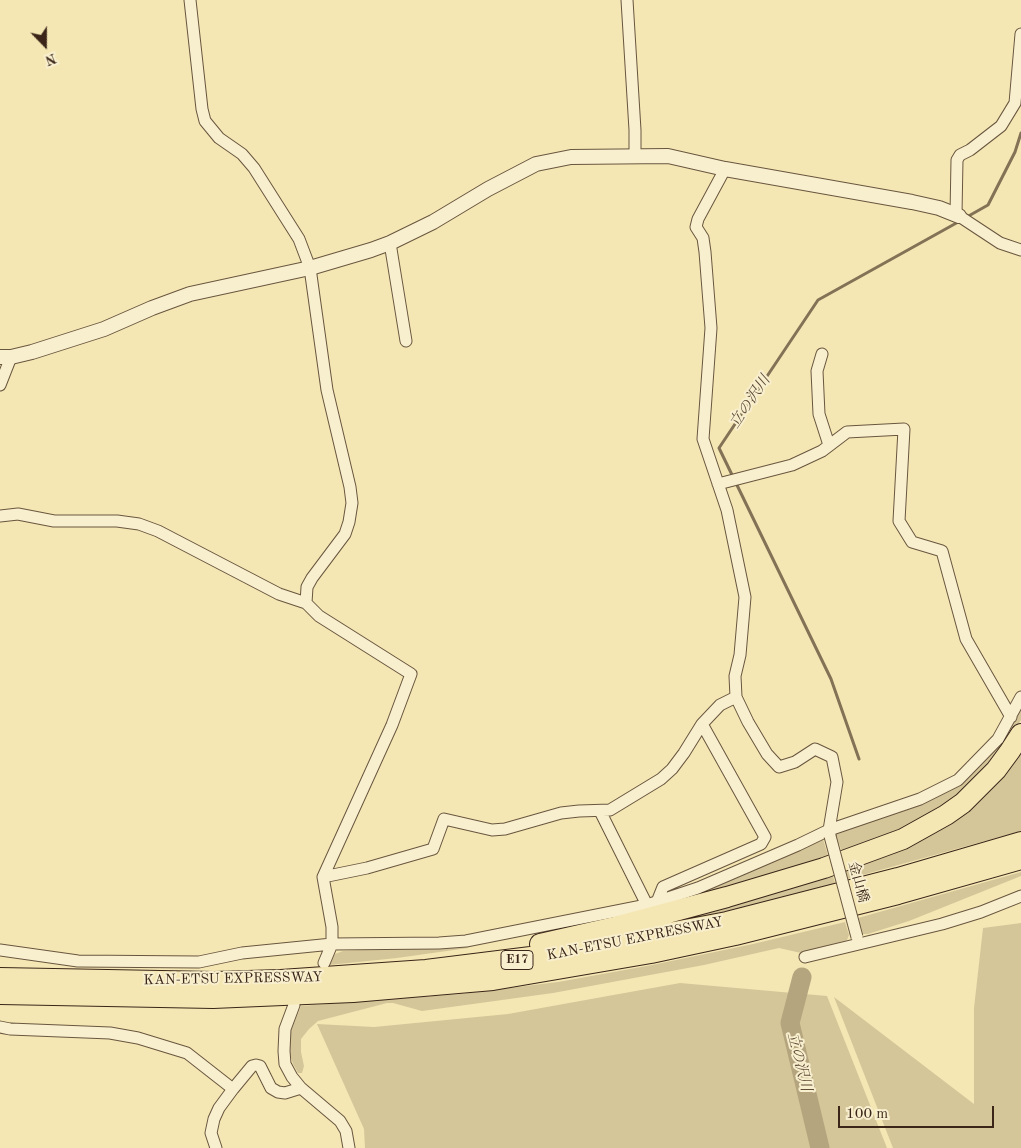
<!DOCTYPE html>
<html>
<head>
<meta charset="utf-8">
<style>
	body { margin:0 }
	#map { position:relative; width:1021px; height:1148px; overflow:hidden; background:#f5e7b4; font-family:"Old Standard TT",serif }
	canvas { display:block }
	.north { position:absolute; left:20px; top:20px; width:50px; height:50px; -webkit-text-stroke:4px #f8efce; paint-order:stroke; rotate:158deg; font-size:14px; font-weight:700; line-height:20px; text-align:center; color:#3a2518 }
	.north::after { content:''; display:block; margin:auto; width:18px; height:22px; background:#3a2518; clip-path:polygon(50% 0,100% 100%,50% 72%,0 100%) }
	.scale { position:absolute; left:838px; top:1106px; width:156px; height:22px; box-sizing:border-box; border:2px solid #3a2518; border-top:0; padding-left:6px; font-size:15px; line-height:18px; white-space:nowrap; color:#3a2518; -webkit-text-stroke:4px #f8efce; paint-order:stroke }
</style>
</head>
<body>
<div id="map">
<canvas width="1021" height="1148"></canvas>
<div class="north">N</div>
<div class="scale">100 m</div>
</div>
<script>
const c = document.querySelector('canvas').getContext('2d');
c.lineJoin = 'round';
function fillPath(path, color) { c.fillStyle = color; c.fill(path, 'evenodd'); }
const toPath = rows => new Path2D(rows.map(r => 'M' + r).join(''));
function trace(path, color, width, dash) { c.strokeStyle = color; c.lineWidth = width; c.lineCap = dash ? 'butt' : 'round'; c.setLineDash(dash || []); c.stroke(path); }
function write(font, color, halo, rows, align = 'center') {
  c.font = font + ' "Old Standard TT","Noto Serif JP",serif'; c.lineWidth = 4; c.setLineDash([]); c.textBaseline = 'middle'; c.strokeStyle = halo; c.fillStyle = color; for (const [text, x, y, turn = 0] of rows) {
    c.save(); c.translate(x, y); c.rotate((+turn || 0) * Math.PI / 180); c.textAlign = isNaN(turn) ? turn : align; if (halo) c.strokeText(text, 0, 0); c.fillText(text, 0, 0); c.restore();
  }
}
const green = toPath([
	[1021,705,1021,720,1000,755,945,808,922,821,843,854,835,834,949,789],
	[1021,751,1021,831,848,879,845,870,884,856,929,836,947,826],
	[823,839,829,859,689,899,688,896,779,860],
	[1021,872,1021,876,909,921,868,934,863,934,858,918],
	[832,873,835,883,749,907,629,930],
	[845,922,849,935,847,940,801,953,779,948,704,965,553,993,422,1011,393,1003,387,1003,318,1021,309,1029,301,1039,301,1052,304,1066,302,1073,298,1073,293,1064,289,1051,291,1030,301,1006,460,994,558,982,652,965,753,944],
	[1021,923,1021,1148,893,1148,834,997,974,1104,974,1008,983,928],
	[467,946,468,948,397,958,329,965,335,954,343,951,402,948,438,949],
	[680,983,827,996,887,1148,365,1148,364,1129,317,1024,374,1027,508,1014]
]);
const stream = toPath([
	[965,218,988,205,1015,152,1021,133],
	[859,759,831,679,719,448,818,300,960,221]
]);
const river = toPath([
	[802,977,790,1023,820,1148]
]);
const minor = toPath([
	[190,0,202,109,205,121,219,138,242,154,254,168,299,239,310,268,327,390,350,487,352,503,349,522,345,534,312,578,307,587,306,603,319,616,411,674,392,725,323,877,332,927,332,944,324,963],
	[627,0,635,130,635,156],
	[725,169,698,219,696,227,703,238,705,252,711,328,703,439,727,510,745,597,740,655,735,676,736,697,748,722,767,754,779,767,795,762,815,749,832,757,837,782,829,830,830,834],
	[956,214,957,160,960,155,970,150,1001,126,1015,103,1021,34],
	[959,216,1000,243,1021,250],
	[390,243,406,341],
	[822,354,817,371,819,414,829,445],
	[0,385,11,357],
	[718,484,792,465,822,451,847,432,904,429,899,521,912,542,942,551,966,639,1011,717],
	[0,516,18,514,54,521,117,521,139,524,158,531,279,594,306,603],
	[600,811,647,905],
	[323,877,367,868,433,849,444,819,492,830,505,829,561,813,579,811,610,810,661,779,672,769,684,753,702,724,720,705,736,697],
	[657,902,663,887,761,844,765,837,702,724],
	[0,950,78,961,199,962,242,953,332,944,439,943,466,941,647,905,698,888,798,845,829,830,920,799,958,780,998,739,1021,697],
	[805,957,942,924,981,912,1021,896],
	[294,1005,285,1029,284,1051,285,1064,292,1077,301,1088,340,1121,346,1131,349,1148],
	[0,1027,10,1029,110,1033,138,1038,187,1053,233,1089,219,1108,214,1119,211,1133,216,1148],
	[233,1089,252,1066,256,1065,260,1066,271,1088,278,1092,285,1093,301,1088]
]);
const tertiary = toPath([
	[0,357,11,357,32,352,104,329,152,308,190,294,310,268,371,250,390,243,433,222,488,189,536,164,571,157,668,156,725,169,912,202,939,208,959,216]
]);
const motorway = toPath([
	[540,944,615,927,727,897,824,868,903,839,946,815,963,803,996,770,1010,751,1021,734],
	[0,978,214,982,281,980,426,970,563,953,727,922,898,878,1021,842],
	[0,994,213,998,353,992,493,980,651,953,735,935,898,894,1021,859]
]);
const minorBridge = toPath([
	[830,836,857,937]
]);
const shields = [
	[517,960,32]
];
const shieldNames = [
	["E17",517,960]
];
const streetNames = [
	["金山橋",858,882,75],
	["KAN-ETSU EXPRESSWAY",635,939,-11],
	["KAN-ETSU EXPRESSWAY",233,979,-1]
];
const waterNames = [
	["立の沢川",750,402,-56],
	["立の沢川",799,1062,76]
];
fillPath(green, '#d5c699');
trace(stream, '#847256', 3);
trace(river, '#b5a57f', 19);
trace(minor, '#69563f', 13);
trace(tertiary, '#69563f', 16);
trace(motorway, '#3a2518', 22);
trace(minor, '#f8efce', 11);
trace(tertiary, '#f8efce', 14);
trace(motorway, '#f5e7b4', 20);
trace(minorBridge, '#69563f', 13, []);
trace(minorBridge, '#f8efce', 11);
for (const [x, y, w] of shields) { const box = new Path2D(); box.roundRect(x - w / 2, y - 9.5, w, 19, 4); c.fillStyle = '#f8efce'; c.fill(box); trace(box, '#3a2518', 1); }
write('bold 12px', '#3a2518', null, shieldNames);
write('14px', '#3a2518', '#f8efce', streetNames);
write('italic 15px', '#5f4b37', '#f8efce', waterNames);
</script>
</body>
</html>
